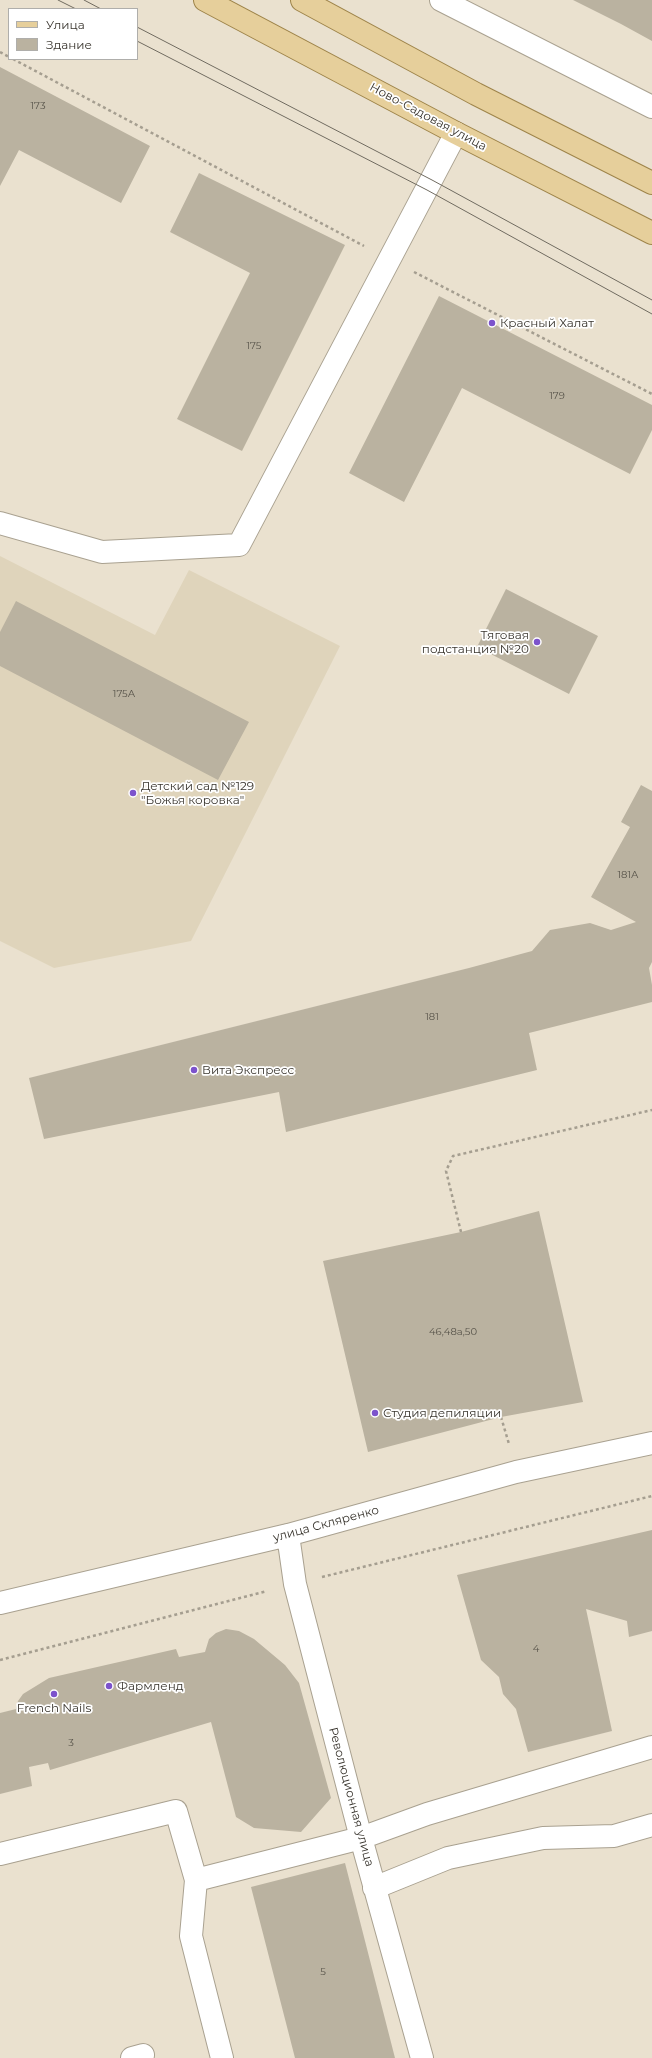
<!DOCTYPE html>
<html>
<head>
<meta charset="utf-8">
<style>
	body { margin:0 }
	#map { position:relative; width:652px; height:2058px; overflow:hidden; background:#eae1cf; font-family:Montserrat,sans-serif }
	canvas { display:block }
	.legend { position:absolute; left:8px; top:8px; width:130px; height:52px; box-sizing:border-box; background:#fff; border:1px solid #afaeab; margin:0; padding:5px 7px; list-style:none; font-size:12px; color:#38342d }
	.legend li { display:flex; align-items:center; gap:8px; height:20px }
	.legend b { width:20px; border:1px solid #afaeab }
</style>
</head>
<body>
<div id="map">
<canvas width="652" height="2058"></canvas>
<ul class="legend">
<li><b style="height:5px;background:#e6cf9b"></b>Улица</li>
<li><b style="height:11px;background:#bab2a0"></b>Здание</li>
</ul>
</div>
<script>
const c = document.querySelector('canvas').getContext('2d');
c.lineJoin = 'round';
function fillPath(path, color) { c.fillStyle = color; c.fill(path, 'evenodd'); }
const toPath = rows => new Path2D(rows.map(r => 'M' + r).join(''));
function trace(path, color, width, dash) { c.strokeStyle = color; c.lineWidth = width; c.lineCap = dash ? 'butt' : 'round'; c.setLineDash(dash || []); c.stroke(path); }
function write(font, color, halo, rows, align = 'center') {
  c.font = font + ' Montserrat,sans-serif'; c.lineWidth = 3.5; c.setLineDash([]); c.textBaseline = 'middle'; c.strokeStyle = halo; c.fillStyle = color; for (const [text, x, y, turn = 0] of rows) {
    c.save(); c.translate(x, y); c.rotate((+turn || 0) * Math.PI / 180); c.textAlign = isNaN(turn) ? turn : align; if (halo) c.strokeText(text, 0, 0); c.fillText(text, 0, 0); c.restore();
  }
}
const built = toPath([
	[0,556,155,635,189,570,340,646,191,941,54,968,0,941]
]);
const building = toPath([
	[573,0,652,0,652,41,621,24],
	[0,67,150,146,121,203,19,150,0,186],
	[199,173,345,245,242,451,177,419,250,273,170,232],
	[439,296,652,405,652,430,630,474,462,388,404,502,349,473],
	[506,589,598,636,569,694,477,647],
	[16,601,249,722,218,780,0,666,0,632],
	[641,785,652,791,652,962,649,968,652,985,652,1002,529,1033,537,1070,286,1132,279,1092,44,1139,29,1078,469,968,532,951,550,930,590,923,611,930,636,922,591,897,630,827,621,822],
	[539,1211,583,1402,501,1417,368,1452,323,1261,461,1232],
	[652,1530,652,1631,629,1637,627,1621,586,1609,612,1731,528,1752,516,1709,503,1694,499,1677,481,1660,457,1575],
	[226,1629,239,1631,254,1639,285,1665,299,1683,331,1798,301,1832,254,1828,236,1817,211,1722,50,1770,48,1763,29,1767,32,1786,0,1794,0,1713,16,1709,18,1701,23,1694,49,1678,176,1649,179,1657,205,1652,209,1639,216,1633],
	[345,1863,395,2058,295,2058,251,1887]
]);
const path = toPath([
	[0,52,9,57],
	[13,59,364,246],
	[414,272,652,394],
	[461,1232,446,1171,453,1156,652,1110],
	[501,1417,509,1444],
	[322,1577,652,1496],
	[0,1660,267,1591]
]);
const minor = toPath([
	[441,0,652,107],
	[0,523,102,552,239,545,456,133],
	[288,1535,295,1584,361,1838,422,2058],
	[0,1603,288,1535,516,1472,652,1443],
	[0,1854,176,1811,196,1880,361,1838,427,1814,652,1747],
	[196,1880,191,1936,222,2058],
	[374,1888,448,1858,543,1838,614,1836,652,1825],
	[132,2058,143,2055]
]);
const major = toPath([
	[205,0,456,133,652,233],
	[302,0,476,94,652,183]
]);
const tram = toPath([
	[58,0,76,9],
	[84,0,101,9],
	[137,27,432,180,652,300],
	[137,41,427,190,652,314]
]);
const markers = [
	[492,323,4,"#7c52cc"],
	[537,642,4,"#7c52cc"],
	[133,793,4,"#7c52cc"],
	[194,1070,4,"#7c52cc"],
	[375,1413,4,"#7c52cc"],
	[109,1686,4,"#7c52cc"],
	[54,1694,4,"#7c52cc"]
];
const numberNames = [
	["173",38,106],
	["175",254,346],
	["179",557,396],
	["175А",124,694],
	["181А",628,875],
	["181",432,1017],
	["46,48а,50",453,1332],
	["4",536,1649],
	["3",71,1743],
	["5",323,1972]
];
const streetNames = [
	["Ново-Садовая улица",428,117,28],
	["улица Скляренко",326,1524,-15],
	["Революционная улица",351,1797,75]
];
const poiNames = [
	["Красный Халат",500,323],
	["Тяговая",529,635,"right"],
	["подстанция №20",529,649,"right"],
	["Детский сад №129",141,786],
	["\"Божья коровка\"",141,800],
	["Вита Экспресс",202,1070],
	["Студия депиляции",383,1413],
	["Фармленд",117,1686],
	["French Nails",54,1708,"center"]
];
fillPath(built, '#dfd4bb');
fillPath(building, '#bab2a0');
trace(minor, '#a9a190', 24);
trace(major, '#9e844a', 24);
trace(path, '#a59e90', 2.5, [3, 3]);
trace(minor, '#fff', 22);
trace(major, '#e6cf9b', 22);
trace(tram, '#706b60', 1);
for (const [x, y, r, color] of markers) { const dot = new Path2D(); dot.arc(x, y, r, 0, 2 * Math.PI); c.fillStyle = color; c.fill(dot); trace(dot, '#fff', 1.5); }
write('10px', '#58544a', null, numberNames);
write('12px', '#38342d', '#fff', streetNames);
write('12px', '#38342d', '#fff', poiNames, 'left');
</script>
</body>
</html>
